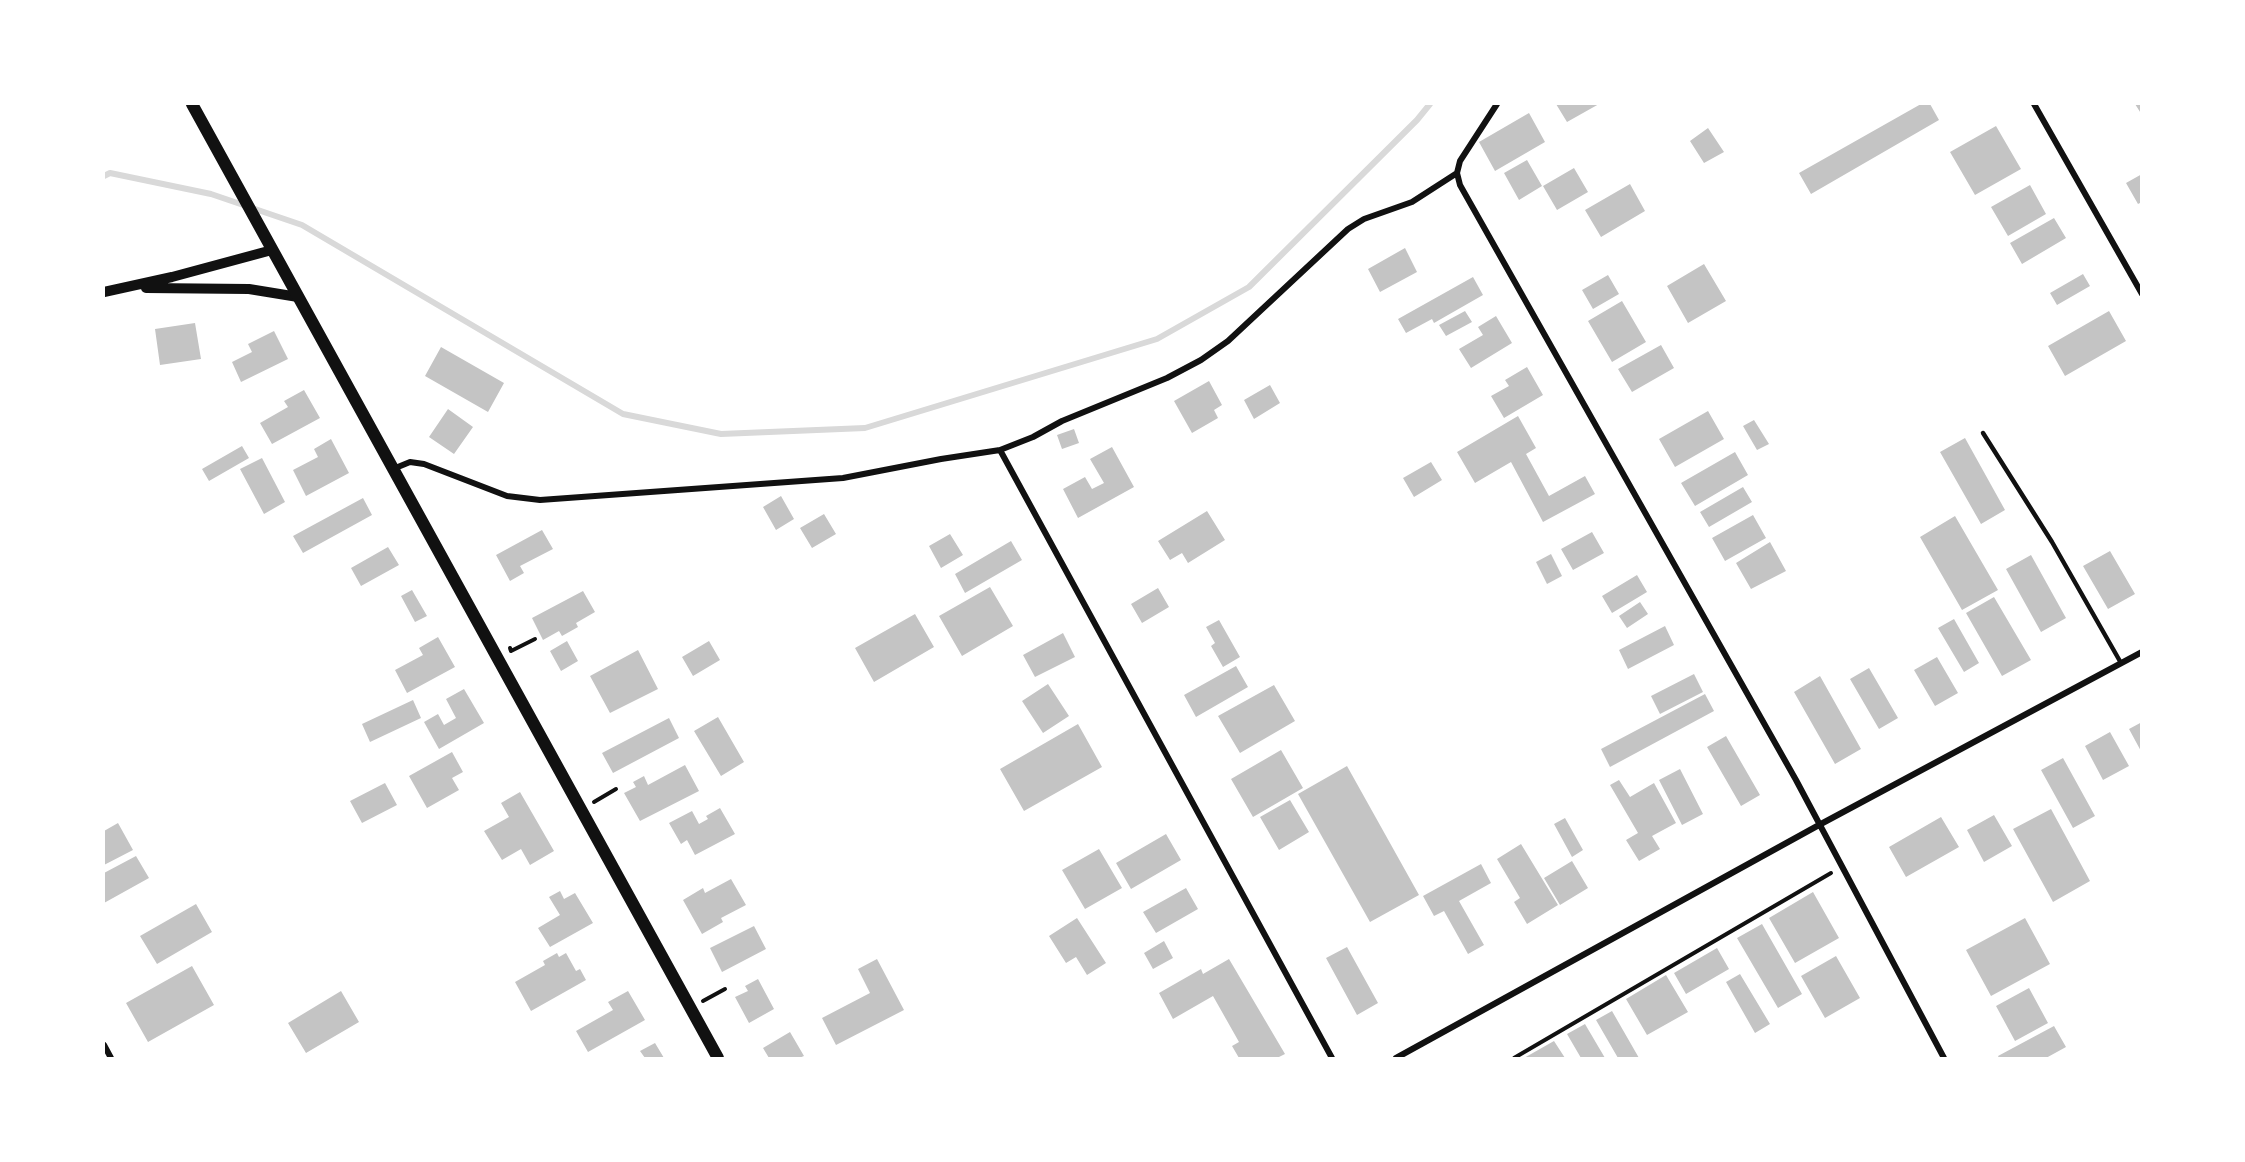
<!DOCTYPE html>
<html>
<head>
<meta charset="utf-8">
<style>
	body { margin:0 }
	#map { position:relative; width:2245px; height:1162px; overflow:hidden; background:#fff; font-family:"Fira Sans",sans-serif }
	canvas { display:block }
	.frame { position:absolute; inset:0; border:105px solid #fff; pointer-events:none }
</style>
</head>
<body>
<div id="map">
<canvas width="2245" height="1162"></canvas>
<div class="frame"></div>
</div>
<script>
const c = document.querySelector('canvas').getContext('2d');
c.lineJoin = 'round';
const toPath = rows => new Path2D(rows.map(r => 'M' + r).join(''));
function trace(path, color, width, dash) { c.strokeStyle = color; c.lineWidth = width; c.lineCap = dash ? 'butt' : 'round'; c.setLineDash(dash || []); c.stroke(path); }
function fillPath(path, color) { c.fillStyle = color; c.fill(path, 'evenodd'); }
const stream = toPath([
	[104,176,110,173,211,194,302,225,623,414,721,434,865,428,1157,339,1249,287,1417,120,1430,104]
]);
const building = toPath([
	[1556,104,1599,104,1567,122],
	[1921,104,1930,104,1939,120,1811,194,1799,173],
	[2135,104,2142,104,2142,115],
	[1529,113,1545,142,1495,171,1479,142],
	[1996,126,2021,169,1975,195,1950,152],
	[1708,128,1724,152,1704,163,1690,141],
	[1527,160,1542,186,1519,200,1504,173],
	[1574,168,1588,192,1557,210,1543,186],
	[2142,174,2142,202,2138,204,2126,183],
	[1630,184,1645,211,1601,237,1585,210],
	[2030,185,2046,214,2008,236,1991,207],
	[2054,218,2066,238,2022,264,2010,243],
	[1405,248,1417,272,1380,292,1368,269],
	[1704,264,1726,301,1688,323,1667,286],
	[2083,274,2090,286,2057,305,2050,293],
	[1608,275,1619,294,1593,309,1582,290],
	[1473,277,1483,295,1434,323,1432,319,1406,333,1398,319],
	[1622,301,1646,342,1612,362,1588,321],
	[1465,311,1472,322,1446,336,1439,325],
	[2109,311,2126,341,2065,376,2048,346],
	[1496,316,1512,343,1471,368,1459,349,1483,335,1478,327],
	[195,323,201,359,160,365,155,329],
	[274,331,288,359,241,382,232,362,252,352,248,344],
	[1661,345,1674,368,1632,392,1618,369],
	[441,347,504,383,488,412,425,376],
	[1527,367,1543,395,1504,418,1491,396,1509,386,1505,380],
	[1209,381,1222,405,1214,410,1218,418,1192,433,1174,401],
	[1270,385,1280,403,1254,419,1244,400],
	[304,390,320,418,272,444,260,423,288,407,284,401],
	[448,409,473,427,454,454,429,437],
	[1708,411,1724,439,1675,467,1659,439],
	[1518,416,1536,448,1526,454,1549,496,1585,476,1595,494,1543,522,1511,462,1475,483,1457,452],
	[1754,420,1769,444,1757,450,1743,426],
	[1074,429,1079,443,1062,449,1057,435],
	[1965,438,2005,510,1981,524,1940,452],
	[331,439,349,473,306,496,293,470,318,457,314,449],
	[242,446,249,458,209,481,202,469],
	[1112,447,1134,487,1078,518,1063,489,1085,477,1092,489,1104,483,1090,459],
	[1735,452,1748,475,1695,506,1681,483],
	[262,458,285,502,264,514,240,469],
	[1431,462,1442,480,1414,497,1403,478],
	[1743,487,1752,502,1709,527,1700,512],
	[781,496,794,519,776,530,763,507],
	[363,498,372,515,303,553,293,536],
	[1207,511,1225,540,1188,563,1182,553,1170,560,1158,541],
	[824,514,836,534,812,548,800,528],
	[1753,515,1766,538,1725,561,1712,538],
	[1955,516,1998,590,1962,610,1920,537],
	[542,530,553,549,520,566,524,573,510,581,496,555],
	[1592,532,1604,553,1573,570,1561,549],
	[950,534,963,555,941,568,929,546],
	[1011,541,1022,560,965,593,955,574],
	[1770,542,1786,571,1751,589,1736,563],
	[388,547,399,565,361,586,351,568],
	[2110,551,2135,594,2108,609,2083,566],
	[1551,554,1562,576,1547,584,1536,562],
	[2031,555,2066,618,2041,632,2006,569],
	[1637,575,1647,592,1612,613,1602,596],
	[990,587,1013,626,962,656,939,616],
	[1158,588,1169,607,1142,623,1131,604],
	[412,590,427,616,415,622,401,596],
	[583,591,595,612,576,623,578,627,562,636,559,631,543,640,532,618],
	[1994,597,2031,660,2002,676,1966,613],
	[1640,602,1648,614,1627,628,1619,616],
	[915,614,934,647,874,682,855,648],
	[1954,619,1979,663,1964,672,1938,628],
	[1219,620,1240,657,1223,667,1211,646,1215,643,1206,627],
	[1665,626,1674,645,1628,669,1619,650],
	[1063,633,1075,657,1035,677,1023,655],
	[438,637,455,667,407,693,395,670,423,655,419,648],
	[567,641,578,661,561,671,550,651],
	[709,641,720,660,693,676,682,657],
	[638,650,658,689,610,713,590,676],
	[1937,657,1958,693,1935,706,1914,670],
	[1236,666,1248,687,1196,717,1184,695],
	[1869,668,1898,718,1879,729,1850,679],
	[1694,674,1703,692,1660,714,1651,696],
	[1820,676,1861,749,1835,764,1794,692],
	[1048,684,1069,716,1043,733,1022,701],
	[1274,685,1295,721,1240,753,1218,716],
	[464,689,484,723,439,749,424,722,438,714,444,725,456,718,446,699],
	[1705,694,1714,711,1610,767,1601,749],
	[413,700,421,718,370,742,362,724],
	[718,717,744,762,721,776,694,731],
	[669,718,679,738,613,773,602,753],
	[2142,722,2142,753,2129,729],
	[1078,724,1102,767,1024,811,1000,769],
	[2110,732,2129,766,2103,780,2085,746],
	[1726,736,1760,795,1741,806,1707,747],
	[1281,750,1303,788,1253,817,1231,779],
	[452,752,463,772,452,778,459,790,427,808,409,776],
	[2063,758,2095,816,2073,828,2041,770],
	[685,765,699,791,640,821,624,793,636,787,633,782,644,776,648,785],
	[1347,766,1419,895,1370,922,1298,794],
	[1680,769,1703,814,1682,825,1659,780],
	[1619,780,1630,797,1654,783,1676,823,1652,836,1660,849,1639,861,1626,840,1638,833,1610,785],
	[385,783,397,805,362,823,350,801],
	[520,792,554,851,530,865,521,849,502,860,484,831,509,817,501,803],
	[1290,800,1309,832,1279,850,1260,817],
	[720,808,735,834,695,855,687,840,681,844,669,823,692,811,699,824,708,819,706,816],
	[2051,809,2090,881,2053,902,2013,829],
	[1994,815,2012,846,1984,862,1967,830],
	[1941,817,1959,847,1906,877,1889,847],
	[1565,818,1583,850,1572,857,1554,824],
	[118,823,133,850,104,865,104,831],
	[1166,834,1181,860,1131,889,1116,863],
	[1521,844,1558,905,1527,924,1514,902,1520,898,1497,859],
	[1099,849,1122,888,1085,909,1062,870],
	[136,856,149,878,104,903,104,873],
	[1572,861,1588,888,1560,905,1544,878],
	[1481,864,1491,883,1459,901,1484,945,1468,954,1444,911,1434,916,1423,896],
	[731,879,746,905,721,918,723,922,702,934,683,900,703,888,705,893],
	[1186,888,1198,909,1156,933,1143,912],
	[560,891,564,899,575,893,593,923,550,947,538,928,560,915,549,897],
	[1813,892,1839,938,1795,963,1769,918],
	[196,904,212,932,157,964,140,936],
	[1077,918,1106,963,1087,975,1076,957,1066,963,1049,936],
	[2025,918,2050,964,1991,996,1966,950],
	[1762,924,1802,994,1778,1008,1737,938],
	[754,926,766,949,722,972,710,948],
	[1164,941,1173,958,1153,969,1144,953],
	[1347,947,1378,1003,1357,1015,1326,958],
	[1717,948,1729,969,1686,994,1674,973],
	[557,953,559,957,566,953,576,971,580,969,586,980,531,1011,515,982,545,965,543,961],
	[1836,956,1860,998,1825,1018,1801,976],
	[877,959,904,1010,836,1045,822,1018,870,993,858,969],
	[1229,959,1285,1054,1277,1058,1239,1058,1232,1046,1239,1042,1213,996,1173,1019,1159,993,1201,969,1203,974],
	[192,966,214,1005,148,1042,126,1003],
	[1740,974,1770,1024,1755,1033,1726,982],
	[1666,975,1688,1012,1647,1035,1626,999],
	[758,979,774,1009,749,1023,735,997,748,991,745,986],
	[2029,988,2048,1023,2015,1041,1996,1006],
	[341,991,359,1022,306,1053,288,1023],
	[628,991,645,1020,588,1052,576,1031,613,1010,608,1002],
	[1612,1011,1639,1058,1618,1058,1596,1020],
	[1585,1024,1605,1058,1581,1058,1567,1034],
	[2054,1026,2066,1047,2046,1058,1999,1058,1998,1056],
	[790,1032,804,1056,799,1058,769,1058,763,1048],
	[1554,1041,1565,1058,1524,1058],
	[655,1043,664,1058,645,1058,640,1051]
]);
const path = toPath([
	[510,648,511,651,535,639],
	[594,802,616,789],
	[703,1001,725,989],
	[1514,1058,1831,873]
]);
const service = toPath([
	[1983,433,2052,542,2121,663]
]);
const minor = toPath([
	[1497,104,1460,161,1457,173,1460,185,1796,780,1944,1058],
	[2034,104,2142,294],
	[1000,450,1033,437,1062,421,1167,378,1201,360,1228,341,1348,229,1364,219,1412,202,1457,173],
	[393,469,410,462,424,464,507,496,540,500,843,478,941,459,1000,450,1332,1058],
	[104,1045,111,1058],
	[1396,1058,1819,825,2142,652]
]);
const tertiary = toPath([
	[146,288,249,289,298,297],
	[104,292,172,277,272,250]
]);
const secondary = toPath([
	[192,104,718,1058]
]);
trace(stream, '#d9d9d9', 6);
fillPath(building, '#c4c4c4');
trace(path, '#111', 4);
trace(service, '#111', 4.5);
trace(minor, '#111', 6);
trace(tertiary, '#111', 10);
trace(secondary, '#111', 12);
</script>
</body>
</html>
